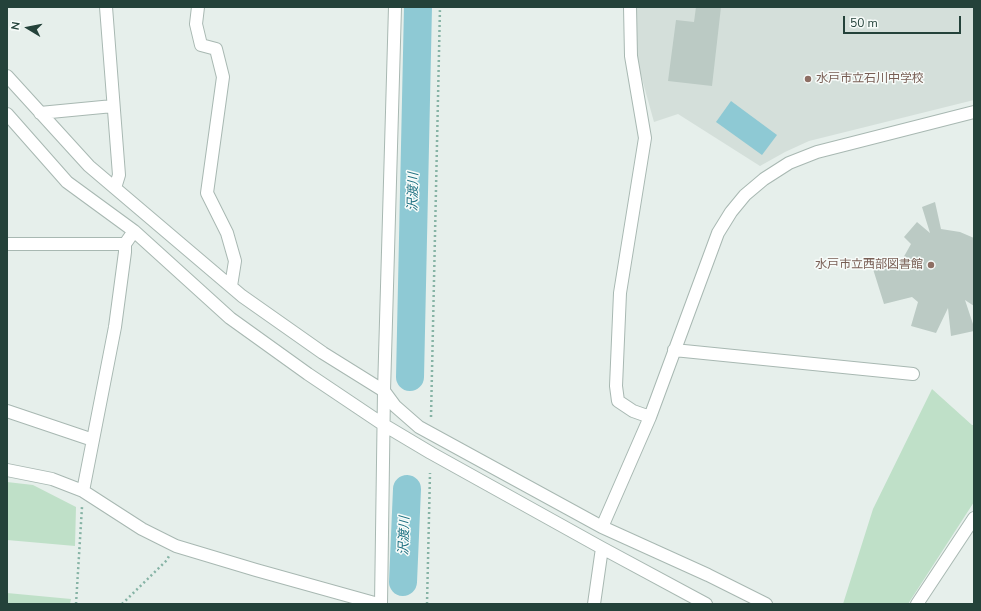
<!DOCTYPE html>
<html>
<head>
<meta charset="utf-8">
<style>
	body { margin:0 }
	#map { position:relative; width:981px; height:611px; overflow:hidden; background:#e6efeb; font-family:"Nunito Sans",sans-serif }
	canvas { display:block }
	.frame { position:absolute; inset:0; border:8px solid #24423a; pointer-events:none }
	.north { position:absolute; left:8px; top:8px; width:40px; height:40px; -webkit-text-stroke:3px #f7fbf9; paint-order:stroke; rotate:280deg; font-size:11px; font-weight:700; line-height:16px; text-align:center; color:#24423a }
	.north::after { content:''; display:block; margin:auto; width:14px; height:18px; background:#24423a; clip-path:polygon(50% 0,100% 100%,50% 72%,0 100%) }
	.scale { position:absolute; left:843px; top:16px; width:118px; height:18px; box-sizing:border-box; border:2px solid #24423a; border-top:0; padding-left:5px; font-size:12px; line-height:14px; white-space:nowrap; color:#24423a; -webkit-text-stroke:3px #f7fbf9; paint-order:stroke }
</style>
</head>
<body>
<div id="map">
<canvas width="981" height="611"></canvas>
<div class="frame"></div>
<div class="north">N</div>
<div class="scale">50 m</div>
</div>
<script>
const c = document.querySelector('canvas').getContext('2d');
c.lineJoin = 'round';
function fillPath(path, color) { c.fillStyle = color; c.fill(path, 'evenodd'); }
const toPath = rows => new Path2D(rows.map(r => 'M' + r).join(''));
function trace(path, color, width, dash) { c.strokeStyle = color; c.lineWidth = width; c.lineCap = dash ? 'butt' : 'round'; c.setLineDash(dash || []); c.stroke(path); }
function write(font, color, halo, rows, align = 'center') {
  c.font = font + ' "Nunito Sans","Noto Sans JP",sans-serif'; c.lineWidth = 3; c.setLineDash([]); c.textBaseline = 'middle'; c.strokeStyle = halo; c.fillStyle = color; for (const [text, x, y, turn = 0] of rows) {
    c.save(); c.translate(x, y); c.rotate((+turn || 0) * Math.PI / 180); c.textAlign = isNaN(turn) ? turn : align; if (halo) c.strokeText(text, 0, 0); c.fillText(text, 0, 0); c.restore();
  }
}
const built = toPath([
	[637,7,974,7,974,100,809,141,785,152,760,166,678,114,654,122,636,57]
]);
const green = toPath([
	[932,389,972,425,974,425,974,502,908,604,843,604,873,509],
	[7,482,33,485,76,507,75,546,7,540],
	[7,593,71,599,70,604,7,604]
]);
const water = toPath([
	[731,101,777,135,762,155,716,122]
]);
const river = toPath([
	[410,377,418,7],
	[403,582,407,489]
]);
const building = toPath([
	[696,7,721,7,712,86,668,81,676,20,694,22],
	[935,202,941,229,960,232,974,238,974,306,965,300,974,327,974,331,951,336,948,308,936,333,911,326,918,302,912,297,884,304,873,269,902,260,911,244,904,237,917,222,930,233,922,207]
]);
const path = toPath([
	[431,417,440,7],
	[76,604,82,507],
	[122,604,167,560,169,556],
	[427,604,430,473]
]);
const minor = toPath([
	[106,7,119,175,115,188],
	[198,7,196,24,201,45,216,49,223,77,207,193,227,233,235,261,231,286],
	[630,7,631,56,645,138,620,293,616,386,618,401,633,411,650,417],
	[7,76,89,166,242,296,323,353,384,391,395,406,419,427,602,527,708,575,766,604],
	[40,113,113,106],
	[7,114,67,182,134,231,230,318,308,374,384,425,431,453,602,548,706,604],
	[7,244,125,244],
	[674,350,913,374],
	[7,411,93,440],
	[7,470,52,479,83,491,142,529,176,546,256,570,378,604],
	[83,491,115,327,125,252,125,244,134,231],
	[602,527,650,417,718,233,731,212,745,195,764,179,789,163,817,152,974,112],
	[381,604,384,391,395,7],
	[594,604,602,548],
	[917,604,974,518]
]);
const markers = [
	[808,79,4,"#8d6e63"],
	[931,265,4,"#8d6e63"]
];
const educationNames = [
	["水戸市立石川中学校",816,79],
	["水戸市立西部図書館",923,265,"right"]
];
const waterNames = [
	["沢渡川",414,192,-89],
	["沢渡川",405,536,-88]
];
fillPath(built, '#d4dfda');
fillPath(green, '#bfe0c8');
fillPath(water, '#8ec9d4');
trace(river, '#8ec9d4', 28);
fillPath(building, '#bbcac4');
trace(minor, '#a8b8b2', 14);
trace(path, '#86b3a5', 2.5, [2, 3]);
trace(minor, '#fff', 12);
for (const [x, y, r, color] of markers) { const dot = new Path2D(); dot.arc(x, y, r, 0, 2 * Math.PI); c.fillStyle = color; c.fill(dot); trace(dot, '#f7fbf9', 1.5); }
write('12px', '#785e54', '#f7fbf9', educationNames, 'left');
write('italic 13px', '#1c6f80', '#f7fbf9', waterNames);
</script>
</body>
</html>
